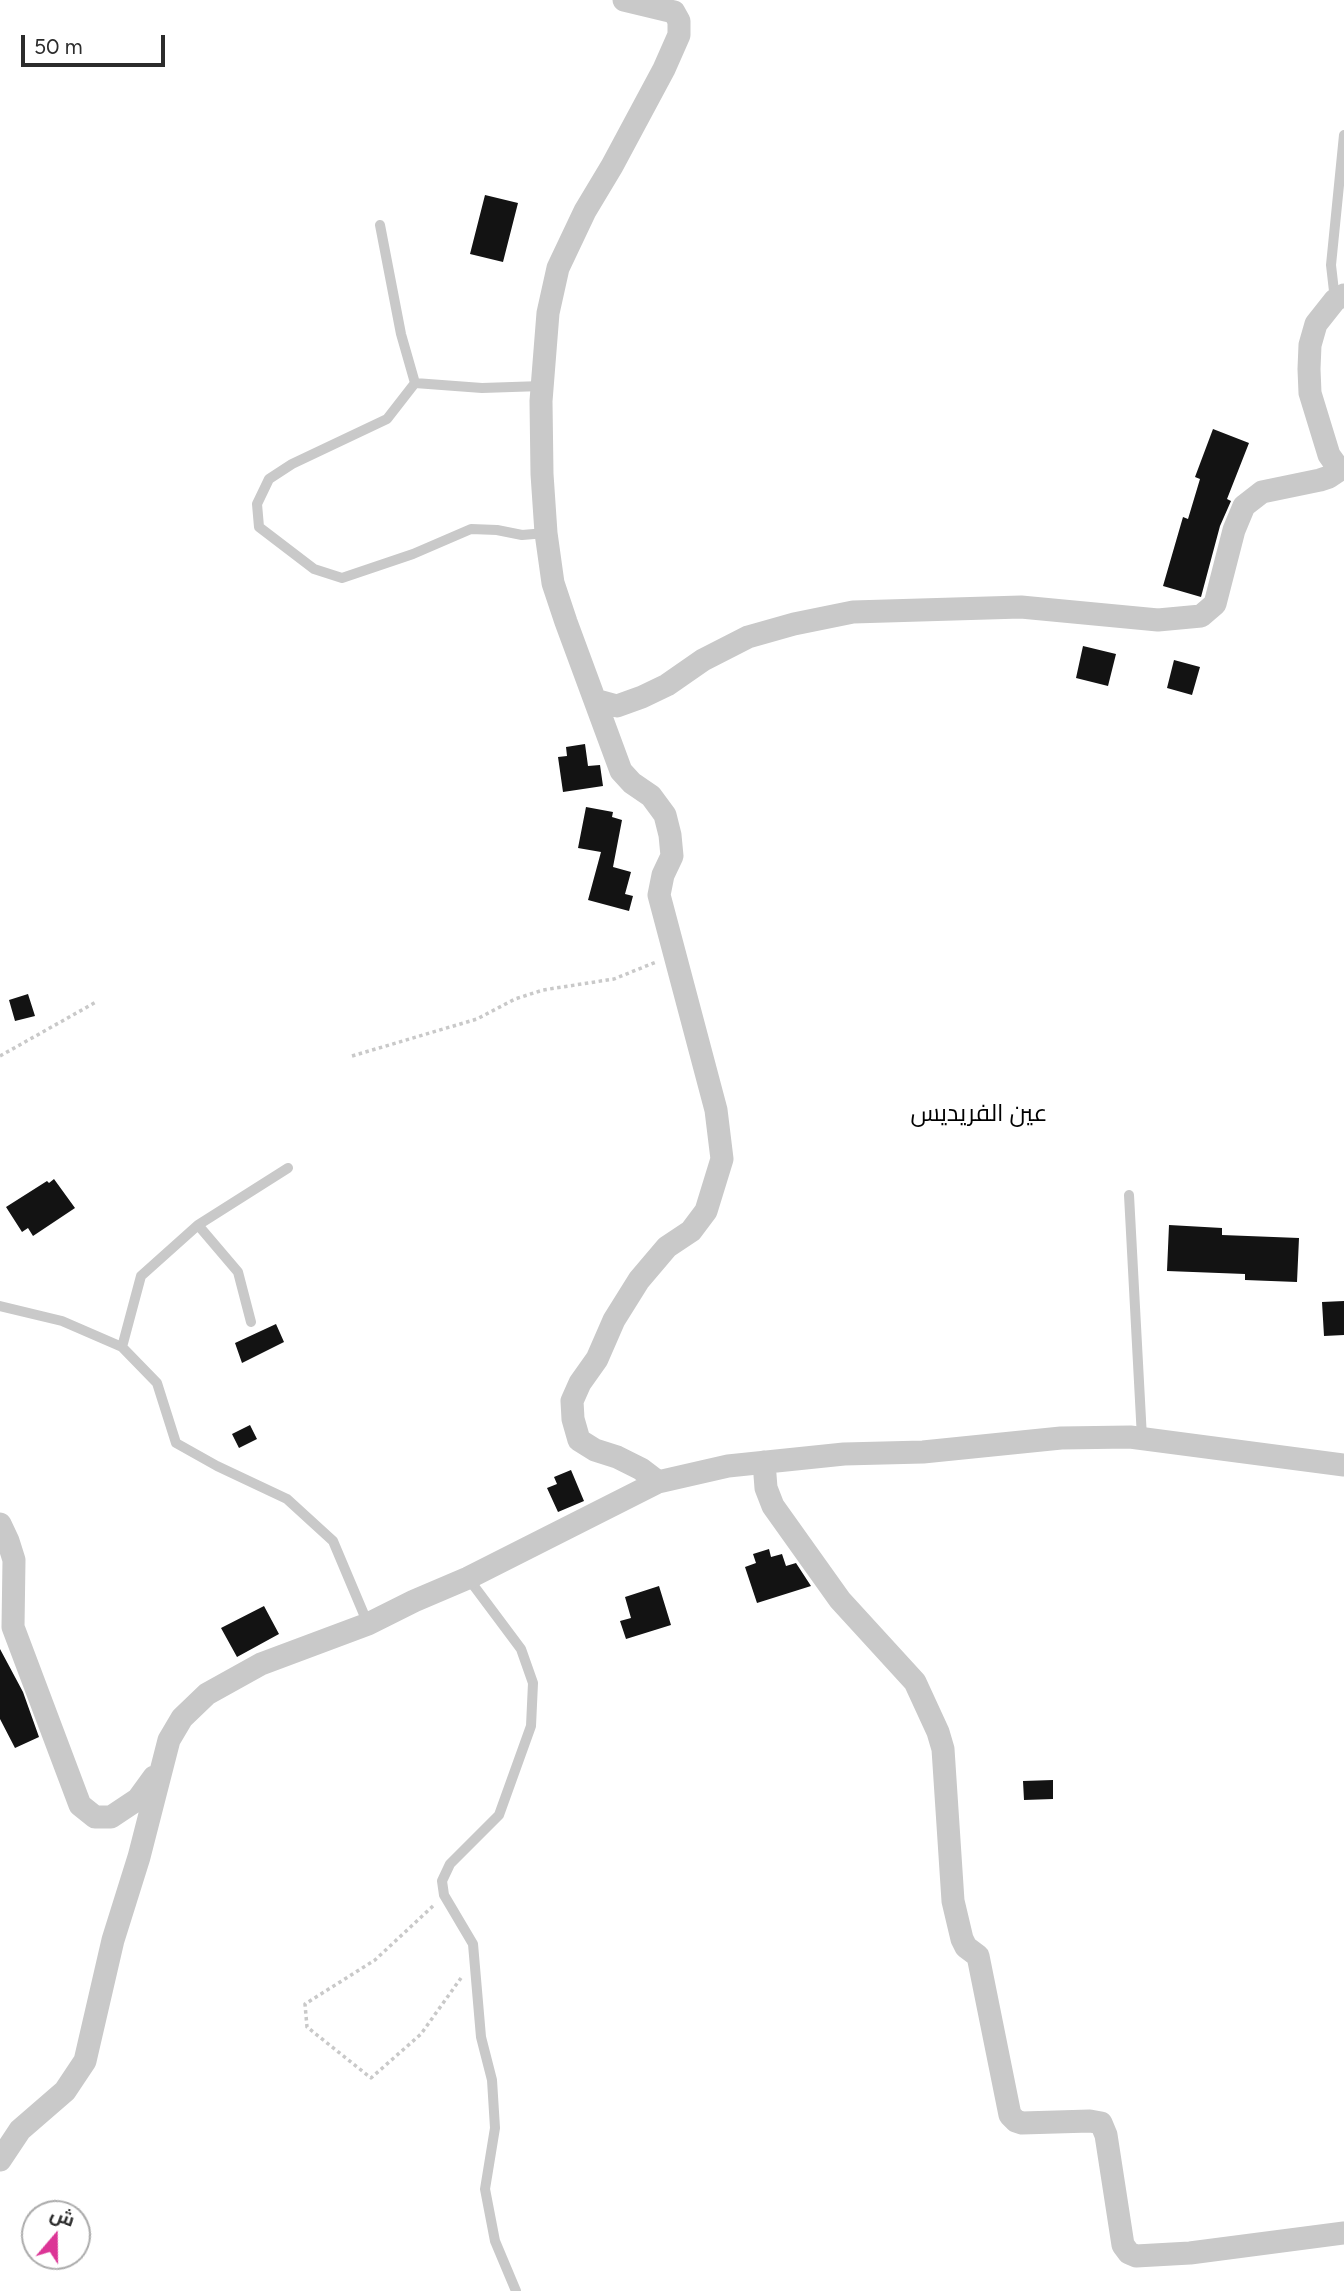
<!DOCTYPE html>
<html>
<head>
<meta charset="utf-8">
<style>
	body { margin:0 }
	#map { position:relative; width:1344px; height:2291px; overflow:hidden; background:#fff; font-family:Figtree,Cairo,sans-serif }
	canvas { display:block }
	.north { position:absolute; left:21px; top:2200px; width:70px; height:70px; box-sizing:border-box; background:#fff; border:2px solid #ababab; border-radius:50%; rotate:20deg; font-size:19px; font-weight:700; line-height:28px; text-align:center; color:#2c2c2c }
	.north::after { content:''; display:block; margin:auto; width:24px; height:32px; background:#dc3596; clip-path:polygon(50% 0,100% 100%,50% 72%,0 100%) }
	.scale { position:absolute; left:21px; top:35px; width:144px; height:32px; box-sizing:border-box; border:4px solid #2c2c2c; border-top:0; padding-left:9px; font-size:21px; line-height:24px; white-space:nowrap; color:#2c2c2c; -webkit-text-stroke:5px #fff; paint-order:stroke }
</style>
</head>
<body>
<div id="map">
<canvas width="1344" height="2291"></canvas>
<div class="north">ش</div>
<div class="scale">50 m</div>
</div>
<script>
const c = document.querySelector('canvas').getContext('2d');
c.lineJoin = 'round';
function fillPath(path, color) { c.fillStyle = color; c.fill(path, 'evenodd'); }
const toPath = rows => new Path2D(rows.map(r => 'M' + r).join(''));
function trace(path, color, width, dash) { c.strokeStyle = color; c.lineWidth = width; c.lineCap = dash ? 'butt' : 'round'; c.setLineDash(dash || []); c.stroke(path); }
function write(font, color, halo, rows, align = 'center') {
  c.font = font + ' Figtree,Cairo,sans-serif'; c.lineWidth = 7; c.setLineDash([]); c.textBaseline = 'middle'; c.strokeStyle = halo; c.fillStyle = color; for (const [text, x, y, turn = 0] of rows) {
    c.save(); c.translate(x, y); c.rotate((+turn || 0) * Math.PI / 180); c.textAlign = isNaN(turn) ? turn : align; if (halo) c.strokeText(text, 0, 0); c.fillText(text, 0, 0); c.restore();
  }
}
const building = toPath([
	[485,195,518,203,503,262,470,254],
	[1213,429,1249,443,1227,499,1231,501,1220,526,1201,597,1163,586,1183,517,1188,519,1200,479,1195,477],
	[1083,646,1116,654,1108,686,1076,678],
	[1174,660,1200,667,1192,695,1167,688],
	[585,744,588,766,600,765,603,786,563,792,558,757,567,756,566,747],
	[586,807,613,812,612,817,622,820,613,867,631,872,625,894,633,896,629,911,588,900,601,852,578,848],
	[28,994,35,1016,15,1021,9,1000],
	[54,1179,75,1208,33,1236,28,1228,22,1232,6,1207,47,1181,49,1183],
	[1169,1225,1222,1228,1222,1235,1299,1238,1297,1282,1245,1280,1245,1274,1167,1271],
	[1344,1301,1344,1335,1324,1336,1322,1302],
	[276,1324,284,1342,242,1363,235,1343],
	[250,1425,257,1439,239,1448,232,1434],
	[571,1470,584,1501,558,1512,547,1488,557,1484,554,1477],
	[769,1549,771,1557,782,1554,786,1566,796,1563,811,1586,757,1603,745,1567,756,1563,753,1554],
	[659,1586,671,1625,626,1639,620,1621,631,1618,625,1597],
	[264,1606,279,1634,237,1657,221,1628],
	[0,1649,23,1692,39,1737,15,1748,0,1719],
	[1053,1780,1053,1799,1024,1800,1023,1781]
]);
const path = toPath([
	[0,1056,96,1002],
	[352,1056,477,1019,515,999,543,990,614,979,656,962],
	[433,1906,375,1960,305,2004,307,2027,371,2078,421,2034,461,1978]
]);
const lane = toPath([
	[380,225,401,334,415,383,482,388,542,386],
	[1335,300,1331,265,1344,135],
	[415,383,387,419,292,464,269,479,257,504,259,527,314,569,342,578,413,554,471,529,497,530,522,535,546,533],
	[1129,1195,1142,1438],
	[198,1225,288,1168],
	[0,1306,62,1321,122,1347,157,1383,176,1443,217,1466,287,1499,333,1541,368,1624],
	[122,1347,141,1276,198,1225,238,1272,251,1322],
	[468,1578,521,1649,533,1683,531,1726,499,1815,450,1864,442,1881,444,1895,473,1944,481,2037,492,2080,495,2128,485,2189,495,2241,516,2291]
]);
const street = toPath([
	[624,0,674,12,679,21,679,35,664,69,612,166,585,211,558,268,548,313,541,401,542,474,546,533,553,583,566,622,621,771,632,783,651,796,665,815,670,835,672,856,663,875,659,895,716,1110,722,1159,706,1211,691,1231,667,1247,639,1280,614,1320,597,1359,580,1383,572,1401,573,1419,579,1440,595,1450,617,1457,641,1469,658,1482],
	[1344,295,1335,300,1316,324,1310,345,1309,369,1310,393,1329,455,1336,465,1344,469],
	[595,700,617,706,642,697,667,685,703,660,748,637,794,624,853,612,1021,607,1158,620,1201,616,1215,604,1234,530,1244,506,1262,492,1320,480,1329,477,1341,469],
	[764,1462,766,1488,773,1506,840,1600,915,1682,938,1732,943,1749,953,1901,962,1939,966,1947,978,1956,1010,2115,1016,2121,1022,2123,1090,2121,1101,2123,1106,2135,1123,2245,1129,2253,1136,2256,1190,2253,1344,2233],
	[0,1524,8,1541,14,1560,13,1627,80,1805,95,1817,111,1817,138,1799,154,1777],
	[0,2160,20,2130,65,2091,85,2061,113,1940,139,1857,169,1740,182,1718,207,1694,261,1664,368,1624,414,1601,468,1578,658,1482,728,1466,844,1454,923,1452,1061,1438,1130,1437,1344,1465]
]);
const quarterNames = [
	["عين الفريديس",979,1114]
];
fillPath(building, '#131313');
trace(path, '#c9c9c9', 3.5, [3.5, 3.5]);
trace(lane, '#c9c9c9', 10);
trace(street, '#c9c9c9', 23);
write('24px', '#000', '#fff', quarterNames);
</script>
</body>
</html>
